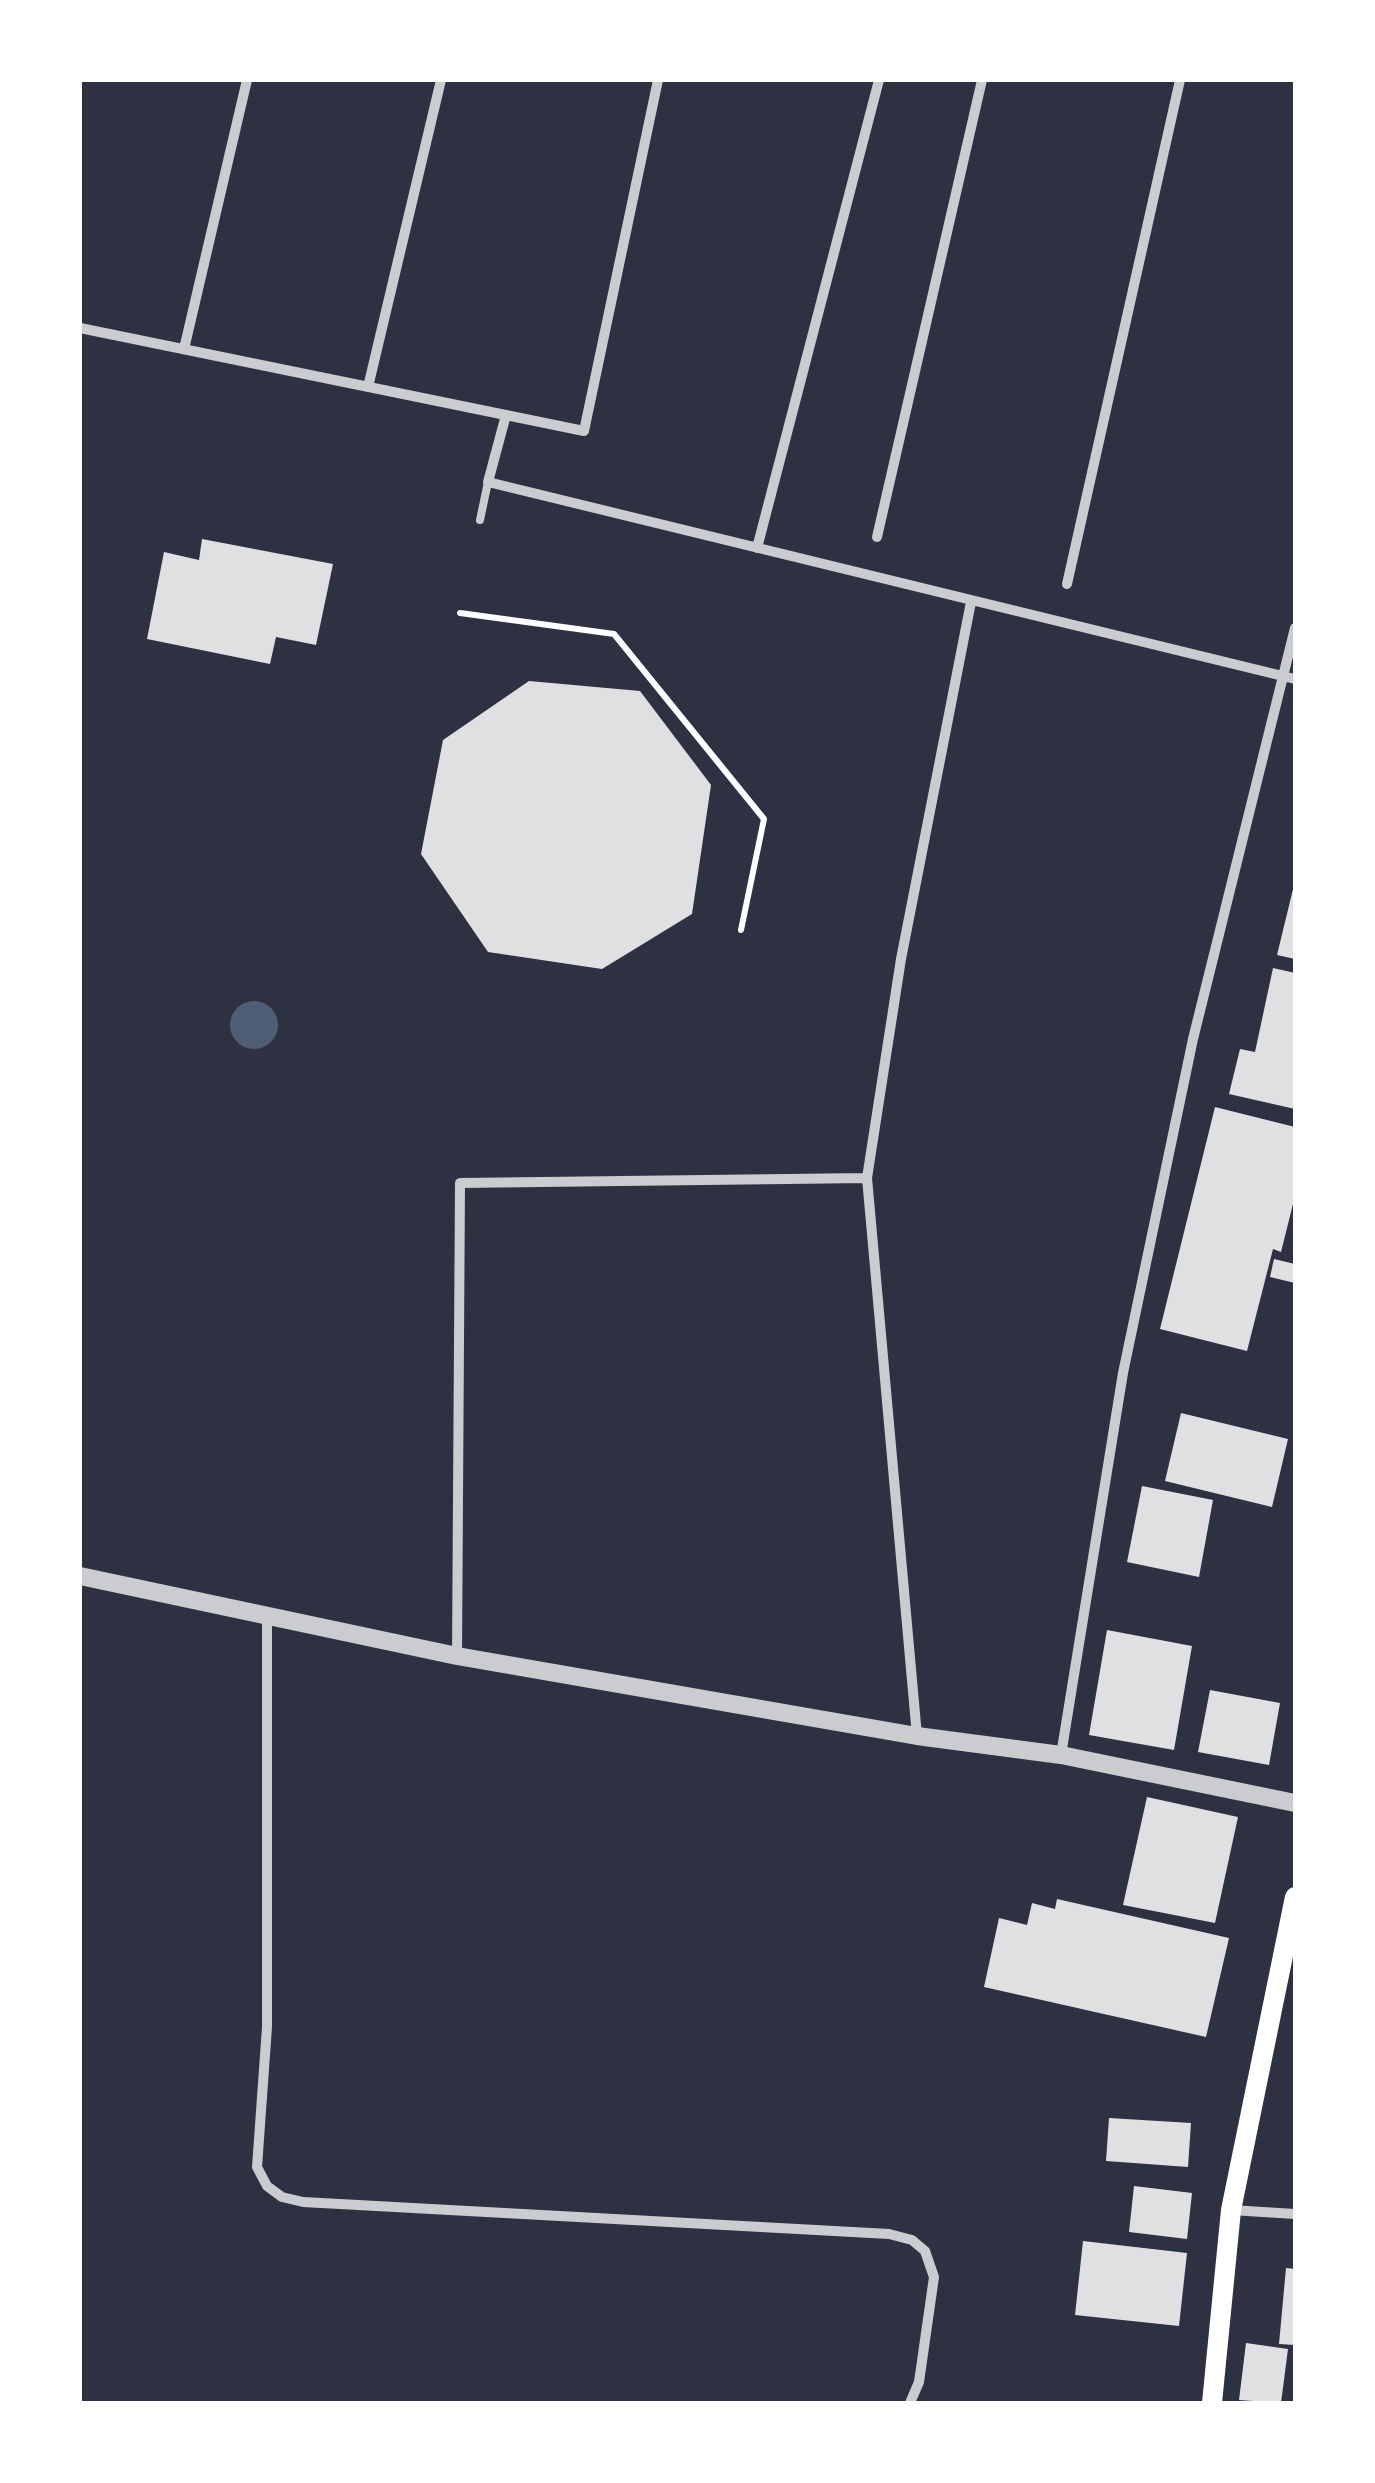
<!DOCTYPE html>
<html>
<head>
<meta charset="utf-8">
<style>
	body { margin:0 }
	#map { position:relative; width:1375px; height:2483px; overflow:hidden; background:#2d3142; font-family:"DejaVu Sans",sans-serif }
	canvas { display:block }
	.frame { position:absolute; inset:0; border:82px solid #fff; pointer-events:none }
</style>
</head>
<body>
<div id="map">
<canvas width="1375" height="2483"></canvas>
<div class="frame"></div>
</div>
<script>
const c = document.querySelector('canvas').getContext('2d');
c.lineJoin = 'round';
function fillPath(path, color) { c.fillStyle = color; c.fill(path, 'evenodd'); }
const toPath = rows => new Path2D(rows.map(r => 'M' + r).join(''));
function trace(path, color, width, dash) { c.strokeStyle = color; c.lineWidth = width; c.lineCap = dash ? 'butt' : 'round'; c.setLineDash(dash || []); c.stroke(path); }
const water = toPath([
	'230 1025a24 24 0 1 1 48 0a24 24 0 1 1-48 0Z'
]);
const building = toPath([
	[202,539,333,564,316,645,276,637,270,664,147,639,164,552,199,560],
	[529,681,640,691,711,785,692,914,602,969,488,952,421,854,443,740],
	[1294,885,1295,885,1295,959,1277,955],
	[1273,968,1295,973,1295,1109,1229,1094,1240,1049,1255,1052],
	[1215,1107,1295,1127,1295,1196,1281,1252,1273,1249,1247,1351,1160,1329],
	[1274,1259,1295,1264,1295,1283,1270,1277],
	[1181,1413,1288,1439,1272,1507,1165,1481],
	[1142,1486,1213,1500,1199,1577,1127,1562],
	[1107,1630,1192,1646,1174,1750,1089,1735],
	[1210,1690,1280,1703,1269,1765,1198,1752],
	[1147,1797,1238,1817,1215,1923,1123,1905],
	[1057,1899,1229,1938,1206,2037,984,1987,999,1918,1027,1925,1032,1903,1055,1909],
	[1109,2118,1191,2123,1188,2167,1106,2161],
	[1134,2186,1192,2193,1187,2239,1129,2232],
	[1083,2241,1187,2253,1179,2326,1075,2315],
	[1286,2268,1295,2269,1295,2345,1279,2344],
	[1246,2343,1288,2349,1281,2403,1239,2400]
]);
const path = toPath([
	[460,613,614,634,764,819,741,930]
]);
const service = toPath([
	[480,520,488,482]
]);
const minor = toPath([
	[80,328,584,431,658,80],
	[184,349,247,80],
	[368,387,441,80],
	[506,415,488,482,1295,679],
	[877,537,982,80],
	[757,548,879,80],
	[1067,584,1180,80],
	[267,1615,267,2027,257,2167,267,2186,282,2197,303,2202,889,2234,912,2240,925,2251,934,2277,919,2382,910,2403],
	[457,1656,460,1183,867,1178],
	[917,1736,867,1178,901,959,971,602],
	[1061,1755,1123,1373,1193,1039,1295,628],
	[1231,2210,1295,2214]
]);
const tertiary = toPath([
	[80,1576,457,1656,917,1736,1061,1755,1295,1803]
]);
const secondary = toPath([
	[1212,2403,1231,2210,1295,1897]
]);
fillPath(water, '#4f5d75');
fillPath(building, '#e0e0e3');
trace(path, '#fff', 6);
trace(service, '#caccd0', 8);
trace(minor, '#caccd0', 10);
trace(tertiary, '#caccd0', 18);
trace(secondary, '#fff', 20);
</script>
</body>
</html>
